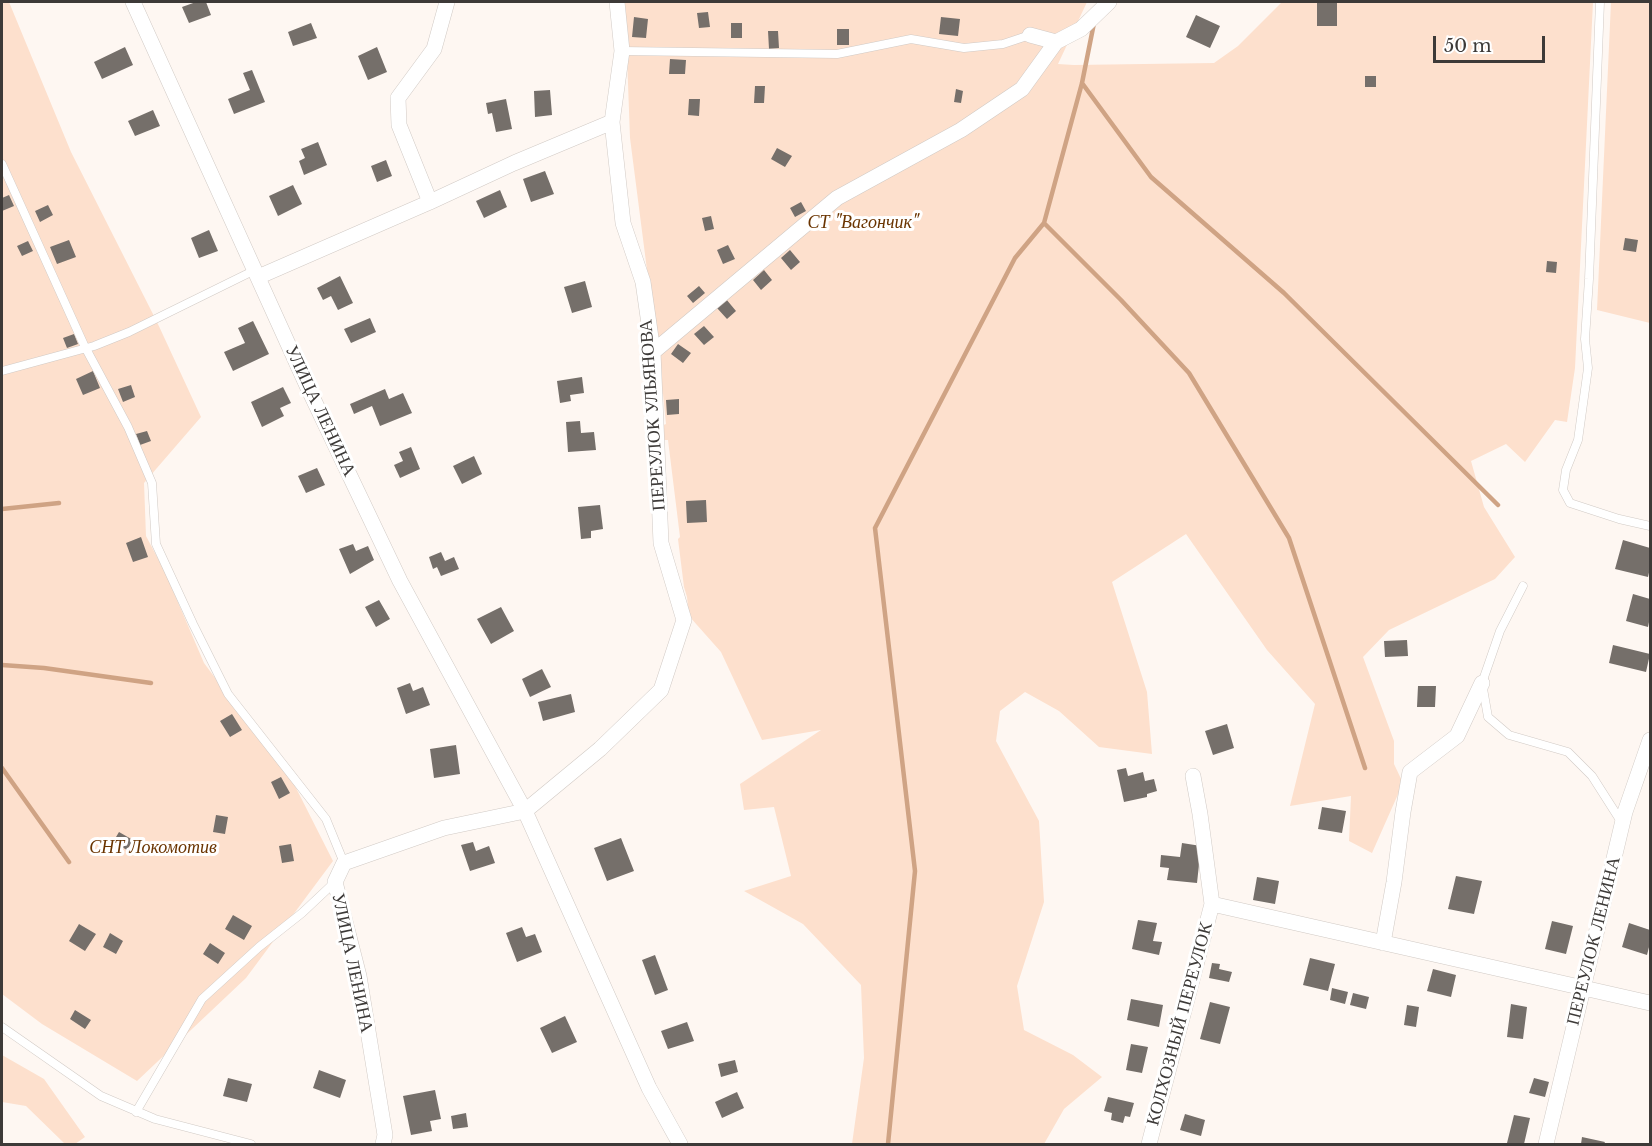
<!DOCTYPE html>
<html>
<head>
<meta charset="utf-8">
<style>
	body { margin:0 }
	#map { position:relative; width:1652px; height:1146px; overflow:hidden; background:#fef7f2; font-family:"Libre Baskerville",serif }
	canvas { display:block }
	.frame { position:absolute; inset:0; border:3px solid #3d3a38; pointer-events:none }
	.scale { position:absolute; left:1433px; top:36px; width:112px; height:27px; box-sizing:border-box; border:3px solid #3d3a38; border-top:0; padding-left:8px; font-size:18px; line-height:21px; white-space:nowrap; color:#3d3a38; -webkit-text-stroke:4px #fff; paint-order:stroke }
</style>
</head>
<body>
<div id="map">
<canvas width="1652" height="1146"></canvas>
<div class="frame"></div>
<div class="scale">50 m</div>
</div>
<script>
const c = document.querySelector('canvas').getContext('2d');
c.lineJoin = 'round';
function fillPath(path, color) { c.fillStyle = color; c.fill(path, 'evenodd'); }
const toPath = rows => new Path2D(rows.map(r => 'M' + r).join(''));
function trace(path, color, width, dash) { c.strokeStyle = color; c.lineWidth = width; c.lineCap = dash ? 'butt' : 'round'; c.setLineDash(dash || []); c.stroke(path); }
function write(font, color, halo, rows, align = 'center') {
  c.font = font + ' "Libre Baskerville",serif'; c.lineWidth = 6; c.setLineDash([]); c.textBaseline = 'middle'; c.strokeStyle = halo; c.fillStyle = color; for (const [text, x, y, turn = 0] of rows) {
    c.save(); c.translate(x, y); c.rotate((+turn || 0) * Math.PI / 180); c.textAlign = isNaN(turn) ? turn : align; if (halo) c.strokeText(text, 0, 0); c.fillText(text, 0, 0); c.restore();
  }
}
const green = toPath([
	[2,2,9,2,71,152,157,322,201,417,144,483,146,536,165,572,204,663,294,784,333,861,246,978,137,1081,42,1024,2,994],
	[625,2,1087,2,1058,64,1074,65,1214,63,1238,46,1282,2,1593,2,1575,368,1567,422,1555,420,1525,462,1506,444,1471,461,1484,507,1515,557,1495,579,1389,630,1363,657,1394,741,1394,764,1403,783,1372,853,1349,841,1351,796,1290,806,1315,704,1267,650,1186,534,1112,582,1147,692,1152,754,1099,747,1059,711,1025,692,1000,711,996,741,1039,821,1044,902,1017,986,1024,1030,1073,1055,1102,1077,1064,1109,1044,1144,852,1144,864,1058,861,985,803,924,744,891,791,876,774,807,744,810,740,784,821,730,762,740,721,652,689,616,687,597,684,587,678,539,680,537,668,440,661,440,661,426,666,424,663,394,658,393,659,363,630,138],
	[1611,2,1650,2,1650,323,1597,310],
	[2,1055,44,1079,85,1137,75,1144,65,1144,26,1106,2,1102]
]);
const stream = toPath([
	[1082,83,1151,177,1284,293,1498,505],
	[1044,223,1121,300,1189,373,1289,538,1365,768],
	[2,509,59,503],
	[2,665,44,668,151,683],
	[2,768,69,862],
	[888,1144,915,871,875,528,1015,258,1044,223,1082,83,1094,23]
]);
const building = toPath([
	[196,2,206,2,211,15,189,23,182,7],
	[1317,2,1337,2,1337,26,1317,26],
	[708,12,710,27,699,28,697,13],
	[1196,15,1220,26,1210,48,1186,37],
	[634,17,648,19,646,38,632,37],
	[941,17,960,19,958,36,939,34],
	[311,23,317,38,293,46,288,32],
	[731,23,742,23,742,38,731,38],
	[837,29,849,29,849,45,837,45],
	[768,31,778,31,779,48,769,49],
	[125,47,133,65,102,79,94,62],
	[377,47,387,72,368,80,358,56],
	[670,59,686,60,685,74,669,74],
	[252,70,265,102,234,114,228,99,250,90,243,73],
	[1365,76,1376,76,1376,87,1365,87],
	[755,86,765,86,764,103,754,103],
	[956,89,963,91,961,103,954,102],
	[550,90,552,115,535,117,534,91],
	[506,99,512,129,496,132,492,113,488,114,486,103],
	[689,99,700,99,699,116,688,115],
	[153,110,160,126,135,136,128,121],
	[318,142,327,165,304,175,299,161,305,158,301,149],
	[777,148,792,156,785,167,771,159],
	[386,160,392,176,377,182,371,166],
	[545,171,554,194,531,202,523,179],
	[293,185,302,204,278,216,269,196],
	[500,190,507,207,484,218,476,201],
	[9,195,14,206,2,211,2,198],
	[801,202,806,211,795,217,790,208],
	[48,205,53,215,40,222,35,211],
	[711,216,714,229,705,231,702,218],
	[209,230,218,251,199,258,191,238],
	[1625,238,1638,240,1636,252,1623,250],
	[69,240,76,257,57,264,50,247],
	[28,241,33,251,22,256,17,246],
	[728,245,735,259,723,264,717,250],
	[790,250,800,262,791,270,781,258],
	[1547,261,1557,262,1556,273,1546,272],
	[764,270,772,280,761,290,753,280],
	[340,276,353,303,338,310,331,296,323,300,317,288],
	[585,281,592,307,572,313,564,287],
	[699,286,705,293,693,303,687,296],
	[726,299,736,311,727,319,717,308],
	[370,318,376,332,351,343,344,329],
	[253,321,269,354,233,371,224,352,245,343,238,328],
	[704,326,714,337,704,345,694,334],
	[74,334,78,344,67,348,63,338],
	[678,344,691,353,683,363,671,354],
	[93,371,100,388,83,395,76,379],
	[582,377,584,393,570,395,571,401,560,403,557,381],
	[131,385,135,397,123,402,118,389],
	[283,387,291,403,280,408,284,416,262,427,251,402],
	[385,389,389,399,403,393,412,413,380,426,372,406,354,414,350,404],
	[679,399,679,414,667,415,666,400],
	[580,421,581,433,594,432,596,450,568,452,566,422],
	[147,431,151,441,140,445,136,434],
	[411,447,420,469,400,478,394,465,403,461,399,452],
	[474,456,482,474,462,484,453,466],
	[317,468,325,485,306,493,298,476],
	[706,500,707,522,687,523,686,501],
	[600,505,603,529,591,531,591,538,581,539,578,507],
	[141,537,148,557,133,562,126,543],
	[1623,540,1650,548,1650,568,1648,577,1615,569],
	[353,544,356,551,368,546,374,560,350,574,339,549],
	[441,552,445,561,454,557,459,569,441,576,437,567,433,569,429,557],
	[1633,594,1650,599,1650,617,1648,627,1626,621],
	[379,600,390,619,376,627,365,607],
	[501,607,514,631,491,644,477,619],
	[1407,640,1408,656,1385,657,1384,641],
	[1613,645,1650,654,1646,672,1609,663],
	[542,669,551,687,530,697,522,679],
	[410,683,413,691,423,687,430,705,406,714,397,688],
	[1418,686,1436,686,1435,707,1417,707],
	[571,694,575,712,543,721,538,702],
	[232,714,242,730,230,737,220,721],
	[1227,724,1234,748,1213,755,1205,731],
	[456,745,460,774,434,778,430,749],
	[1126,768,1128,776,1143,772,1145,781,1154,779,1157,791,1147,794,1147,797,1124,802,1117,770],
	[281,777,290,793,279,799,271,782],
	[1322,807,1346,811,1342,833,1318,829],
	[216,815,228,817,225,834,213,832],
	[119,832,133,840,127,850,113,842],
	[621,838,634,871,607,881,594,848],
	[473,842,476,851,489,846,495,863,470,871,461,845],
	[1182,843,1201,846,1197,883,1167,880,1169,868,1160,867,1161,855,1180,857],
	[291,844,294,861,282,863,279,846],
	[1456,876,1482,881,1474,914,1448,909],
	[1257,877,1279,881,1275,904,1253,900],
	[233,915,252,926,244,940,225,929],
	[1138,920,1157,923,1153,941,1162,942,1159,955,1132,949],
	[1552,921,1573,926,1566,954,1545,949],
	[1629,923,1650,930,1650,943,1647,955,1622,947],
	[79,924,96,934,85,951,69,941],
	[522,927,526,937,535,934,542,952,517,962,506,933],
	[110,933,123,941,116,954,103,947],
	[210,943,225,953,218,964,203,954],
	[655,955,668,990,655,995,642,960],
	[1310,958,1335,964,1328,991,1303,985],
	[1212,963,1220,964,1219,969,1232,972,1229,982,1209,978],
	[1433,969,1456,975,1451,997,1427,991],
	[1332,988,1348,992,1345,1004,1330,1000],
	[1353,993,1369,997,1366,1009,1350,1005],
	[1131,999,1163,1005,1159,1027,1127,1020],
	[1210,1002,1230,1007,1220,1044,1200,1039],
	[1511,1004,1527,1007,1523,1039,1507,1037],
	[1407,1005,1419,1007,1416,1027,1404,1025],
	[75,1010,91,1020,85,1029,70,1019],
	[565,1016,577,1042,552,1053,540,1028],
	[687,1022,694,1041,668,1049,661,1031],
	[1131,1044,1148,1047,1142,1073,1126,1070],
	[735,1060,738,1072,721,1077,718,1064],
	[319,1070,346,1080,340,1098,313,1088],
	[228,1078,252,1084,247,1102,223,1096],
	[1534,1078,1549,1082,1545,1097,1529,1093],
	[435,1090,441,1119,430,1121,432,1131,411,1135,403,1096],
	[737,1092,744,1108,722,1118,715,1102],
	[1108,1097,1134,1103,1130,1117,1125,1116,1123,1123,1111,1120,1112,1113,1104,1111],
	[466,1113,468,1127,453,1129,451,1116],
	[1185,1114,1205,1120,1201,1136,1180,1130],
	[1514,1115,1530,1118,1524,1144,1507,1143],
	[1582,1137,1605,1142,1604,1144,1581,1144]
]);
const lane = toPath([
	[1600,2,1589,279,1585,339,1588,368,1578,440,1566,470,1563,490,1570,503,1619,519,1650,526],
	[622,51,837,54,911,39,964,48,1003,44,1030,35],
	[2,164,84,345,128,427,152,483,156,544,193,624,228,694,326,819,344,863],
	[2,371,94,346,129,332,255,270],
	[1523,586,1500,631,1482,683,1488,717,1509,735,1568,752,1592,776,1622,823],
	[2,1027,101,1096,155,1119,251,1144],
	[136,1112,202,999,259,947,302,913,335,882]
]);
const street = toPath([
	[133,2,308,388,400,581,525,811,649,1088,680,1144],
	[1030,35,1056,42],
	[430,202,399,125,398,98,434,49,447,2],
	[258,277,430,202,514,163,612,122],
	[653,352,837,198,961,130,1022,89,1056,42,1081,29,1109,2],
	[1212,904,1650,1003],
	[1383,943,1394,882,1403,812,1410,772,1457,736,1482,683],
	[383,1144,385,1135,359,976,335,882,344,863,444,828,525,811,600,749,661,690,684,620,661,543,653,352,643,282,623,223,612,122,622,51,617,2],
	[1149,1144,1212,904,1200,814,1193,776],
	[1546,1144,1625,812,1650,740]
]);
const parkNames = [
	["СТ \"Вагончик\"",863,223],
	["СНТ Локомотив",153,848]
];
const streetNames = [
	["УЛИЦА ЛЕНИНА",320,411,65],
	["ПЕРЕУЛОК УЛЬЯНОВА",653,415,-94],
	["ПЕРЕУЛОК ЛЕНИНА",1594,941,-76],
	["УЛИЦА ЛЕНИНА",352,963,78],
	["КОЛХОЗНЫЙ ПЕРЕУЛОК",1180,1024,-75]
];
fillPath(green, '#fde0cd');
trace(stream, '#cfa384', 4.5);
fillPath(building, '#756f6a');
trace(lane, '#d1cac5', 9);
trace(street, '#d1cac5', 16);
trace(lane, '#fff', 8);
trace(street, '#fff', 15);
write('italic 18px', '#6a3400', '#fff', parkNames);
write('18px', '#3d3a38', '#fff', streetNames);
</script>
</body>
</html>
